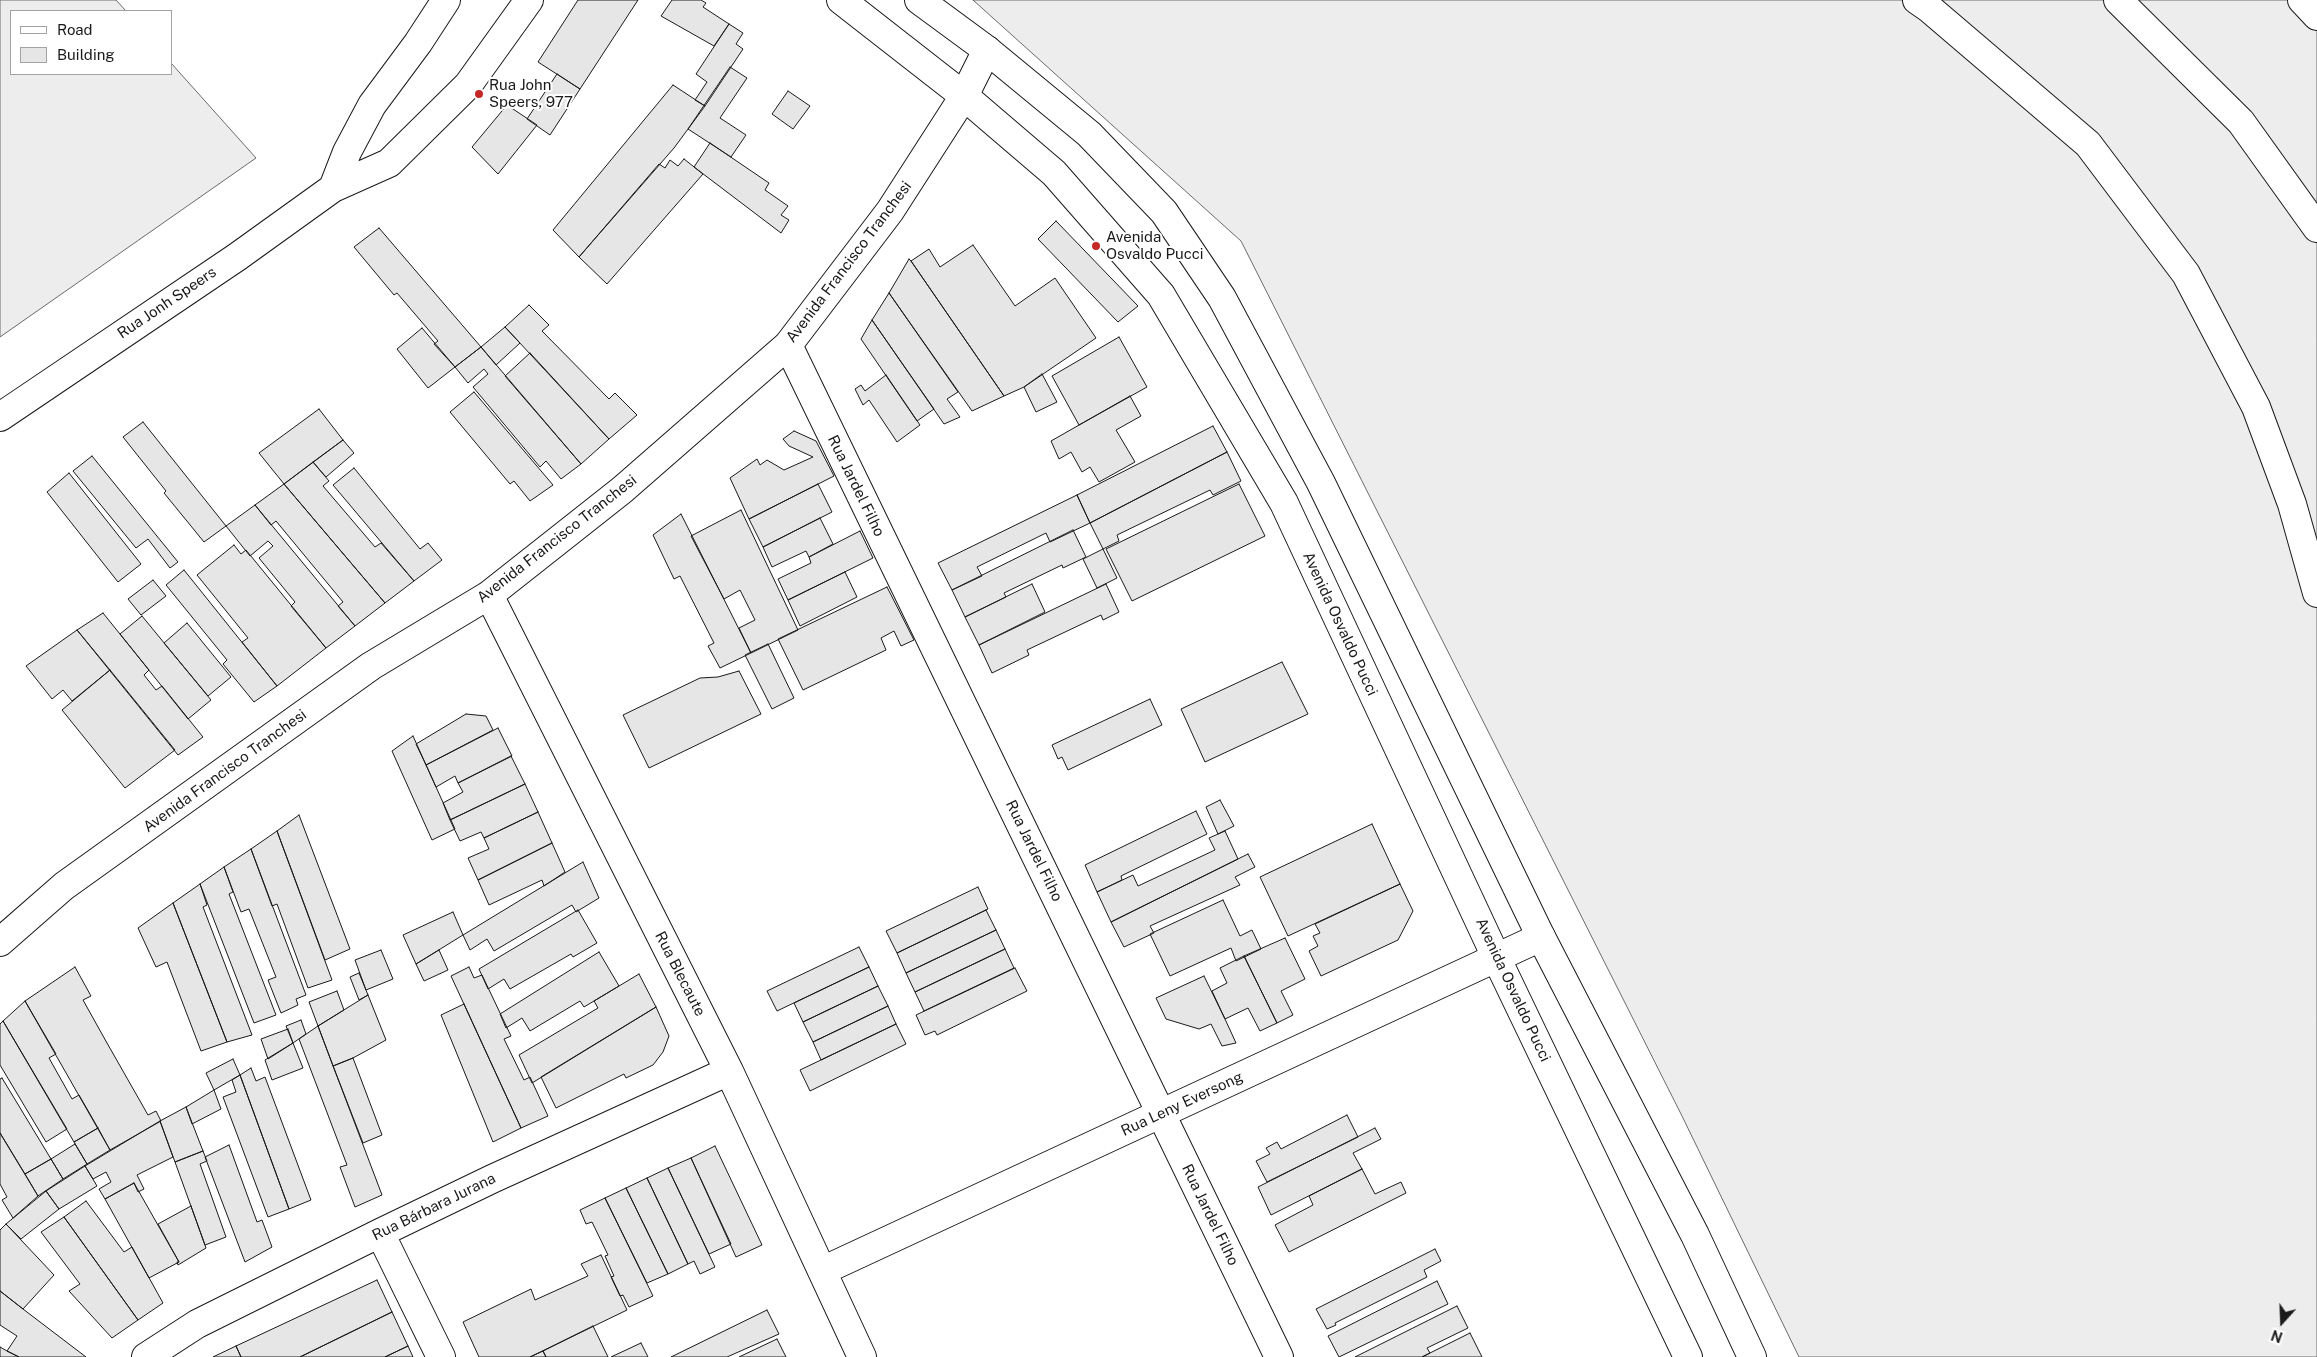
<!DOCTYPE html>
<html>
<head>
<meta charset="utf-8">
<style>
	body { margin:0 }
	#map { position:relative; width:2317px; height:1357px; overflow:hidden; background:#fff; font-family:"Public Sans",sans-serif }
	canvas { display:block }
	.legend { position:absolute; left:10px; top:10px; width:162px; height:65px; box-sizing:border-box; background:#fff; border:1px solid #a3a3a3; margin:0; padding:6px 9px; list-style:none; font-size:15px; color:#1a1a1a }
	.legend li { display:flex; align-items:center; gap:10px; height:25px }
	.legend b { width:25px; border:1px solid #a3a3a3 }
	.north { position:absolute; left:2257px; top:1297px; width:50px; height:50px; -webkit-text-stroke:4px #fff; paint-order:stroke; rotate:200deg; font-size:14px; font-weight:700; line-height:20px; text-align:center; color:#1a1a1a }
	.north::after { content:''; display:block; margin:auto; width:18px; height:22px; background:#1a1a1a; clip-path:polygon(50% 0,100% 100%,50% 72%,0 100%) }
</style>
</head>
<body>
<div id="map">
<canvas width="2317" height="1357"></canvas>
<ul class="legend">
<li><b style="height:6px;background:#fff"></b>Road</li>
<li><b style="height:14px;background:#e6e6e6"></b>Building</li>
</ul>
<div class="north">N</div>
</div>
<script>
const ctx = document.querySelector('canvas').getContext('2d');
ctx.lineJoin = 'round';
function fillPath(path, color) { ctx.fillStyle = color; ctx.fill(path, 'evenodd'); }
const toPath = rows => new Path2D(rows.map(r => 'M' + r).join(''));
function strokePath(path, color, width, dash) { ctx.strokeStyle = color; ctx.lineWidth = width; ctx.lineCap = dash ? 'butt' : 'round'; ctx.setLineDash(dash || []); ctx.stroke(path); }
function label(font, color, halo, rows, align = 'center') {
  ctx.font = font + ' "Public Sans",sans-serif'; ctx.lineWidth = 4; ctx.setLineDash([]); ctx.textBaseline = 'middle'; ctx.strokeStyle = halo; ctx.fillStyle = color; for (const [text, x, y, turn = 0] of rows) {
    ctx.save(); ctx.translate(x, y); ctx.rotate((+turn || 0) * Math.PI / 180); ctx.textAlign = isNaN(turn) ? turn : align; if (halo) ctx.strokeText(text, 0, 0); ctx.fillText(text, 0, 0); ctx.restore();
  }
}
const built = toPath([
	[0,0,116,0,126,11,11,11,11,74,171,74,171,63,256,158,0,337,0,0],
	[973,0,2317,0,2317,1357,1799,1357,1682,1116,1241,241,973,0]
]);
fillPath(built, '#ededed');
strokePath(built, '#6a6a6a', 1);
const building = toPath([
	[578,0,638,0,580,89,538,62,578,0],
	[672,0,701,0,706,3,703,7,729,24,714,46,661,16,672,0],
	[729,24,743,33,736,44,743,49,705,106,695,100,707,82,696,74,729,24],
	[730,67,747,78,720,118,746,135,731,157,688,129,730,67],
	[557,74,580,89,550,135,527,119,557,74],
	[673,85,705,106,674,148,579,257,553,230,673,85],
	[788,91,810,106,793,129,772,114,788,91],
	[507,105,537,125,498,174,472,147,507,105],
	[710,143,769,183,765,190,788,206,781,215,789,220,781,233,694,167,710,143],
	[684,159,703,174,607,284,579,257,659,164,665,168,670,160,678,166,684,159],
	[1056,221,1138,306,1118,322,1038,239,1056,221],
	[379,228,481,347,455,367,434,344,438,341,397,293,394,295,354,247,379,228],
	[973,245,1015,306,1055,278,1096,338,1024,387,1004,396,911,261,929,249,940,267,973,245],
	[909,259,911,261,1004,396,972,411,889,293,909,259],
	[889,293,958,392,947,399,960,417,944,424,872,320,889,293],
	[529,305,549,325,542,331,609,399,615,393,637,415,609,439,505,327,529,305],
	[872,320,934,409,917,421,861,339,872,320],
	[505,327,520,343,496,365,481,347,505,327],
	[422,328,455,367,428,388,397,349,422,328],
	[1119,337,1147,387,1079,425,1052,376,1119,337],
	[481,347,581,464,561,479,546,461,540,467,473,387,488,374,484,369,468,383,455,367,481,347],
	[530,353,609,439,581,464,505,376,530,353],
	[1042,374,1057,402,1036,412,1024,387,1042,374],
	[886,375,920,425,897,442,869,400,863,405,855,389,861,385,865,391,886,375],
	[474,392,553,485,530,501,514,481,510,484,450,412,474,392],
	[1130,396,1141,416,1116,430,1135,462,1099,482,1090,467,1082,472,1071,452,1059,459,1051,441,1130,396],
	[319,409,343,440,284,484,259,453,319,409],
	[143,422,226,526,204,542,164,493,166,491,123,437,143,422],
	[1213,426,1227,452,1090,523,1077,495,1213,426],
	[794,431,816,441,834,476,749,519,730,478,757,459,760,465,767,460,784,470,813,457,789,446,783,439,794,431],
	[343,440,354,453,326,477,313,462,343,440],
	[1227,452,1241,481,1213,495,1210,490,1117,535,1119,541,1103,549,1090,523,1227,452],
	[92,456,178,562,170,568,148,539,136,548,73,471,92,456],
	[313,462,329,481,323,486,375,547,381,543,414,581,385,603,284,484,313,462],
	[354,468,420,549,428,543,442,560,414,581,333,485,354,468],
	[69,473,141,564,118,582,47,492,69,473],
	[284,484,385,603,355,626,338,606,343,602,276,521,271,525,255,505,284,484],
	[818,484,832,512,763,547,749,519,818,484],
	[1239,484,1265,536,1132,601,1106,549,1239,484],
	[1077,495,1090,523,1050,542,1046,533,977,567,982,576,952,590,938,563,1077,495],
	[255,505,355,626,326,648,291,606,295,602,259,558,273,546,268,541,250,556,226,526,255,505],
	[741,510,798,630,751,653,739,628,755,620,740,590,724,599,691,536,741,510],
	[681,514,751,653,720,668,708,646,714,643,680,576,674,579,653,535,681,514],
	[820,518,833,544,809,557,806,551,772,567,763,547,820,518],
	[1073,530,1086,557,1063,568,1062,565,1004,593,1006,597,965,617,952,590,1073,530],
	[860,531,873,558,788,600,778,579,811,563,809,557,860,531],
	[234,545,241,554,246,550,326,648,277,686,242,642,248,638,197,575,234,545],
	[1103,549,1117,578,1097,588,1083,559,1103,549],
	[184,570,277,686,254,702,223,664,227,660,166,585,184,570],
	[845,572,857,597,800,626,788,600,845,572],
	[153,580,166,596,141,615,128,599,153,580],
	[1032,584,1045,612,979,645,965,617,1032,584],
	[1106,584,1119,612,1103,620,1101,615,1027,650,1029,655,992,673,979,645,1106,584],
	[887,587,914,640,901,646,894,631,881,638,886,650,803,690,778,639,887,587],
	[103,613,149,670,144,675,156,690,162,686,203,737,178,755,77,630,103,613],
	[142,616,211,700,188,719,120,634,142,616],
	[187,623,231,677,208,696,164,643,187,623],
	[77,630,110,670,72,701,63,690,52,699,26,666,77,630],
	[768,644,794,698,772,709,745,655,768,644],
	[1282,662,1308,714,1205,762,1181,709,1282,662],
	[110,670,175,750,125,788,62,710,110,670],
	[739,671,761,714,649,768,623,715,700,678,718,677,739,671],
	[1150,699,1162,725,1068,770,1062,757,1058,759,1052,745,1150,699],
	[466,714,486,716,493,730,426,765,416,744,466,714],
	[498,728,512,756,458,783,455,776,436,787,426,765,498,728],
	[413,736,455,829,432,840,392,751,413,736],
	[511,756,525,784,450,820,443,803,463,792,458,783,511,756],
	[525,784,538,812,484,838,481,832,460,841,450,820,525,784],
	[1220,800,1234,826,1218,834,1206,807,1220,800],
	[1196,811,1207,834,1121,876,1122,880,1097,892,1085,865,1196,811],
	[538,812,552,843,478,880,468,858,489,849,484,838,538,812],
	[299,815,350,949,325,960,277,831,299,815],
	[1372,824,1400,884,1288,936,1260,877,1372,824],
	[277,831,332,980,308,988,277,904,272,906,251,849,277,831],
	[1225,831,1238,859,1111,922,1097,892,1133,875,1138,886,1215,850,1209,838,1225,831],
	[552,843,565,872,544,886,542,880,489,905,478,880,552,843],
	[251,849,306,995,296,999,298,1005,281,1013,268,980,276,977,249,909,241,912,224,867,251,849],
	[1248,854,1255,867,1235,877,1240,885,1150,926,1154,933,1124,947,1111,922,1248,854],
	[583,862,599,898,576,912,572,905,494,951,487,939,470,950,463,935,583,862],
	[224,867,233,892,229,894,276,1015,254,1023,200,884,224,867],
	[200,884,207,905,203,907,252,1035,227,1042,173,903,200,884],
	[1400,884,1413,911,1398,940,1321,976,1309,951,1318,946,1313,936,1320,933,1315,924,1400,884],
	[978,887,988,909,897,953,886,931,978,887],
	[1223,900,1240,936,1252,930,1261,949,1236,961,1231,948,1170,976,1150,934,1223,900],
	[173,903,227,1042,201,1051,167,962,156,967,138,928,173,903],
	[578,910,597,943,573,957,571,954,510,989,504,979,488,989,479,969,578,910],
	[986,910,996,930,906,973,897,953,986,910],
	[453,912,463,935,416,964,403,935,453,912],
	[996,930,1005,949,915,992,906,973,996,930],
	[1285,938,1305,979,1281,991,1293,1015,1277,1023,1244,956,1285,938],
	[859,947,869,967,777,1011,767,991,859,947],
	[1005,949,1014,968,924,1011,915,992,1005,949],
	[381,950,393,979,366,990,355,960,381,950],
	[439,950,448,970,424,981,416,964,439,950],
	[599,952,619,986,584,1007,580,1001,530,1031,522,1018,506,1028,500,1014,599,952],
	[1244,956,1277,1023,1260,1031,1248,1008,1225,1019,1212,991,1227,983,1220,968,1244,956],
	[75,967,91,996,83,1000,107,1043,148,1115,156,1111,161,1121,110,1150,25,1001,75,967],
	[469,967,474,978,482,975,511,1036,504,1039,524,1080,530,1077,548,1116,521,1128,451,976,469,967],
	[869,967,878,986,803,1022,794,1003,869,967],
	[1015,968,1027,991,937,1035,935,1031,925,1035,916,1015,1015,968],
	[359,973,368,995,359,1000,350,977,359,973],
	[639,974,656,1007,532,1083,519,1055,598,1008,594,1001,639,974],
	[1204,976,1225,1019,1236,1043,1222,1046,1211,1024,1199,1029,1166,1019,1156,998,1204,976],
	[878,986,888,1006,813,1042,803,1022,878,986],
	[337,991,344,1010,318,1026,309,1002,337,991],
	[368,995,386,1040,353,1058,333,1066,318,1026,368,995],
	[25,1001,56,1054,49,1058,72,1099,79,1095,98,1128,74,1142,3,1021,25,1001],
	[464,1004,521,1128,493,1142,441,1015,464,1004],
	[888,1006,896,1024,821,1060,813,1042,888,1006],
	[656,1007,669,1036,663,1052,653,1065,626,1078,624,1074,556,1108,541,1077,656,1007],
	[301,1020,306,1034,293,1043,286,1026,301,1020],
	[3,1021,67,1129,46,1142,0,1065,0,1024,3,1021],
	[896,1024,906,1044,810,1091,800,1070,896,1024],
	[318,1026,382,1195,355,1207,340,1167,347,1165,299,1039,318,1026],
	[288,1029,293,1043,268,1059,261,1039,288,1029],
	[293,1043,303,1068,272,1080,265,1060,293,1043],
	[353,1058,382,1135,363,1143,333,1066,353,1058],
	[233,1059,240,1075,214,1090,206,1073,233,1059],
	[251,1068,256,1081,265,1077,311,1200,289,1209,240,1075,251,1068],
	[240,1075,289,1209,268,1217,223,1097,236,1092,232,1080,240,1075],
	[2,1078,51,1159,25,1174,0,1133,0,1079,2,1078],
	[214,1090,221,1109,192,1124,186,1107,214,1090],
	[186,1107,203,1151,175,1162,160,1121,186,1107],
	[1347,1115,1358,1137,1267,1182,1256,1161,1270,1154,1266,1148,1277,1142,1281,1149,1347,1115],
	[160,1121,173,1157,137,1175,144,1189,138,1192,134,1183,105,1199,99,1189,111,1182,106,1172,93,1179,85,1166,160,1121],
	[98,1128,110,1150,87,1164,74,1142,98,1128],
	[1375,1128,1381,1139,1353,1153,1362,1169,1271,1215,1258,1187,1375,1128],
	[0,1133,38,1196,13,1218,2,1200,7,1197,0,1184,0,1133],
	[75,1144,87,1164,63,1179,51,1159,75,1144],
	[229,1145,257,1222,262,1220,272,1247,245,1262,205,1157,229,1145],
	[715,1146,762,1245,736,1257,691,1158,715,1146],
	[203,1151,207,1161,200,1164,226,1237,205,1245,175,1162,203,1151],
	[691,1158,731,1244,709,1254,668,1168,691,1158],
	[51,1159,63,1179,38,1196,25,1174,51,1159],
	[85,1166,97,1186,59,1209,46,1191,85,1166],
	[668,1168,715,1267,700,1274,694,1261,688,1264,647,1178,668,1168],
	[1362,1169,1375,1194,1401,1182,1406,1193,1289,1252,1275,1225,1313,1205,1309,1196,1362,1169],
	[647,1178,688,1264,668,1274,626,1188,647,1178],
	[134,1183,179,1262,149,1278,105,1199,134,1183],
	[626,1188,668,1274,647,1283,605,1198,626,1188],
	[46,1191,59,1209,21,1239,6,1224,46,1191],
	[605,1198,653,1296,629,1307,623,1295,620,1296,611,1277,614,1276,605,1256,608,1255,592,1222,586,1224,580,1210,605,1198],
	[86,1201,124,1252,132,1247,163,1303,138,1320,64,1217,86,1201],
	[191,1206,206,1248,178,1265,177,1262,179,1262,158,1224,191,1206],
	[64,1217,138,1320,112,1338,69,1291,80,1284,41,1232,64,1217],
	[6,1224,54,1275,23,1309,0,1291,0,1230,6,1224],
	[1435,1249,1441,1261,1424,1270,1427,1277,1335,1323,1336,1325,1327,1329,1316,1309,1435,1249],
	[601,1255,627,1310,530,1357,479,1357,463,1322,531,1289,535,1300,588,1276,581,1264,601,1255],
	[377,1280,392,1312,300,1357,241,1357,236,1346,377,1280],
	[1437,1281,1448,1304,1339,1357,1328,1336,1437,1281],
	[0,1291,23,1309,86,1357,19,1357,7,1351,17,1336,0,1325,0,1291],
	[1457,1306,1468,1328,1427,1348,1430,1353,1422,1357,1355,1357,1457,1306],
	[767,1310,779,1334,727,1357,671,1357,767,1310],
	[392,1312,408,1346,385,1357,300,1357,392,1312],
	[593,1326,608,1357,546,1357,543,1351,593,1326],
	[1470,1333,1482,1357,1422,1357,1470,1333],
	[777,1339,786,1357,739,1357,777,1339],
	[641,1343,648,1357,611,1357,641,1343],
	[236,1346,241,1357,213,1357,236,1346],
	[408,1346,413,1357,385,1357,408,1346],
	[0,1347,7,1351,19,1357,0,1357,0,1347],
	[543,1351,546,1357,530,1357,543,1351]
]);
fillPath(building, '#e6e6e6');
strokePath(building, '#1a1a1a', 1);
const minor = toPath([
	[1917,0,1930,9,2088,144,2186,274,2256,407,2292,504,2317,593],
	[2118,0,2241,122,2317,228],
	[2302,0,2317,16],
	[788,345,1279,1357],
	[489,595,729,1071,862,1357],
	[0,942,64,886,371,666,489,595,622,490,788,345,890,211,964,96,987,50],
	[380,1233,441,1357],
	[822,1271,1541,937],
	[146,1357,197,1324,380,1233,492,1179,729,1071]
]);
const major = toPath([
	[841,0,964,96,1054,173,1161,295,1284,503,1496,957,1688,1357],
	[919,0,987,50,1089,134,1164,212,1222,298,1321,483,1541,937,1695,1235,1752,1357],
	[333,188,347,152,372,105,418,43,446,0],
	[0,417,237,257,333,188,389,163,468,85,529,0]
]);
strokePath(minor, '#1a1a1a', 30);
strokePath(major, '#1a1a1a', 30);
strokePath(minor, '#fff', 28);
strokePath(major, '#fff', 28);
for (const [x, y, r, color] of [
	[479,94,5,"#c62828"],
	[1096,246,5,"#c62828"]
]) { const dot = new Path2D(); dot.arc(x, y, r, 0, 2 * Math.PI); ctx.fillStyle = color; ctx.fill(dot); strokePath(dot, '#fff', 2); }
label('15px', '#1a1a1a', '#fff', [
	["Rua John",489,85],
	["Speers, 977",489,102],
	["Avenida",1106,237],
	["Osvaldo Pucci",1106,254]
], 'left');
label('15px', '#1a1a1a', '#fff', [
	["Avenida Francisco Tranchesi",849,262,-53],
	["Rua Jonh Speers",167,303,-34],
	["Rua Jardel Filho",856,486,64],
	["Avenida Francisco Tranchesi",557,539,-38],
	["Avenida Osvaldo Pucci",1340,624,65],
	["Avenida Francisco Tranchesi",225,771,-36],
	["Rua Jardel Filho",1034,851,64],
	["Rua Blecaute",680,974,63],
	["Avenida Osvaldo Pucci",1513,990,65],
	["Rua Leny Eversong",1182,1104,-25],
	["Rua Bárbara Jurana",434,1207,-26],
	["Rua Jardel Filho",1210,1215,64]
]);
</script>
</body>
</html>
